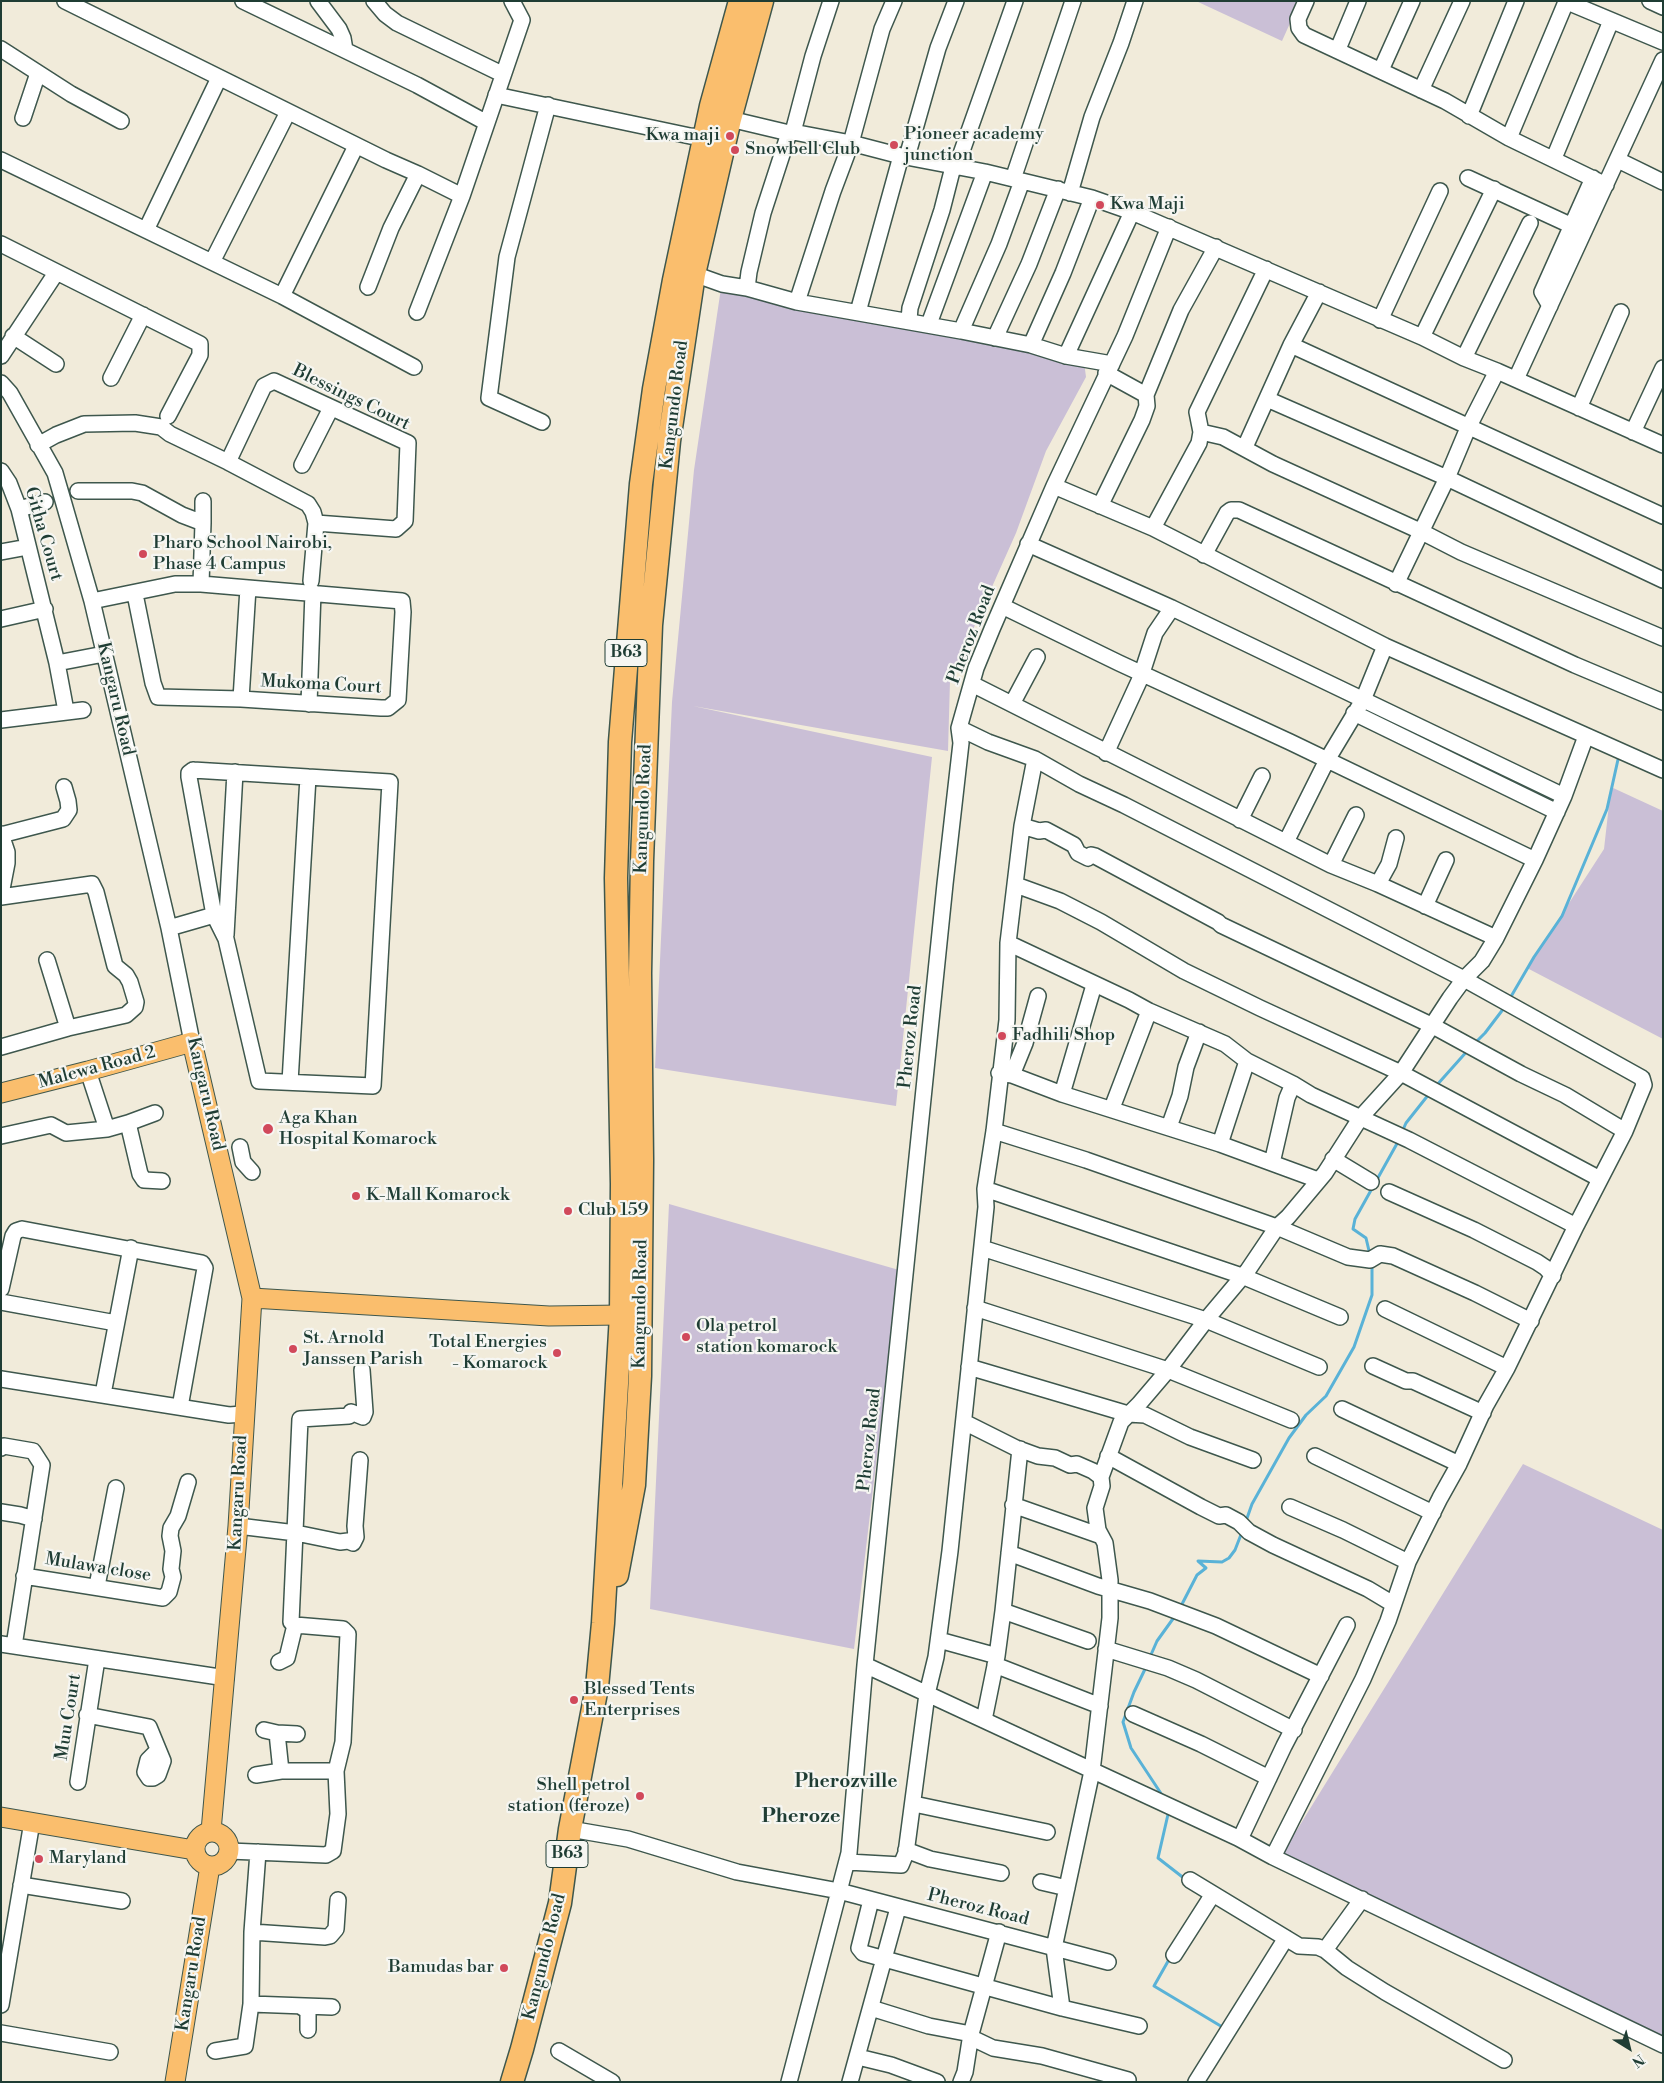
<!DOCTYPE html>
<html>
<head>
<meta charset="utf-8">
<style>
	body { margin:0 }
	#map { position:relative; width:1664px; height:2083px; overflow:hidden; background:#f1ebda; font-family:"Libre Bodoni",serif }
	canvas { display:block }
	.frame { position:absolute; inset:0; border:2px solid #1f3d34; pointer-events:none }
	.north { position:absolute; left:1604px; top:2023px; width:50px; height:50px; -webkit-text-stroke:4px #f6f6f2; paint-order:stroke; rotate:144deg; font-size:14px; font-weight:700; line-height:20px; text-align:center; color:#1f3d34 }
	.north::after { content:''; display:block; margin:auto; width:18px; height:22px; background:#1f3d34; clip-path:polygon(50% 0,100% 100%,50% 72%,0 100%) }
</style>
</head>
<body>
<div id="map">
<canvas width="1664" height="2083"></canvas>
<div class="frame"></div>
<div class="north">N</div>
</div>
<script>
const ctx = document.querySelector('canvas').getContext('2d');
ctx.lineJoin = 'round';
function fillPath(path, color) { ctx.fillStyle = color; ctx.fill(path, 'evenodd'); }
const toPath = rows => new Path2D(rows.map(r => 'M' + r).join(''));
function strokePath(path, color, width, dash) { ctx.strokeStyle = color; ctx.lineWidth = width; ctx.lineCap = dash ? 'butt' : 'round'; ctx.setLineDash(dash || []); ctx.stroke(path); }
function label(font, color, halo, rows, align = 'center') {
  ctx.font = font + ' "Libre Bodoni",serif'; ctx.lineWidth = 4.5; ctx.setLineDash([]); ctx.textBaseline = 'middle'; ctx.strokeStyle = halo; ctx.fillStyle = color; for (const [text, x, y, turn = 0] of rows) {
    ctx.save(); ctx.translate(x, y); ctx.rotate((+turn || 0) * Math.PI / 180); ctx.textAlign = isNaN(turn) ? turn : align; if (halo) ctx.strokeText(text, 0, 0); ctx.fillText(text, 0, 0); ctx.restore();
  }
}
fillPath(toPath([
	[1196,1,1300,1,1282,41],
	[721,288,1084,362,1086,377,1046,451,1016,533,950,681,948,751,693,706,932,757,896,1106,655,1068,672,702,694,470],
	[1611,787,1663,811,1663,1039,1527,968,1604,849],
	[669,1204,899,1270,854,1649,650,1609],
	[1523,1464,1663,1530,1663,2043,1282,1854]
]), '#cabfd6');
strokePath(toPath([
	[1509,1000,1534,957,1562,916,1607,809,1619,755],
	[1475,1043,1485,1033,1504,1008],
	[1436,1086,1469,1049],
	[1402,1132,1406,1123,1429,1094],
	[1370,1255,1366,1238,1353,1229,1355,1219,1399,1140],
	[1246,1521,1252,1504,1289,1438,1306,1415,1326,1396,1354,1347,1372,1295,1372,1263],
	[1180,1608,1197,1575,1206,1568,1198,1561,1222,1562,1229,1558,1235,1550,1242,1532],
	[1150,1657,1157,1641,1175,1616],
	[1147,1665,1134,1692,1123,1722,1131,1748,1164,1798],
	[1169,1810,1158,1858,1185,1879],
	[1171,1956,1154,1986,1224,2028]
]), '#59b2d7', 3);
const minor = toPath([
	[65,1,386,160,418,174,462,196],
	[243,1,417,85,487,123],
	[318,1,339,29,343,38,345,50],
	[374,1,385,14,397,23,502,74],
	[1306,1,1298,19,1299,28,1304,35,1445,101,1509,138,1606,185],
	[1565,1,1663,42],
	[1650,1,1663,7],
	[1,49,71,94,121,121],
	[1338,49,1358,1],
	[1381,70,1412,1],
	[1421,90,1462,1],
	[496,95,690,136,705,137],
	[1469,116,1516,1],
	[23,118,38,73],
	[730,119,789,133,793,132,851,143,901,156,985,172,1092,198,1132,212,1422,337,1464,358,1497,371,1663,445],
	[793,132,813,56,831,1],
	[1509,138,1566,2],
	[907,157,938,48,956,1],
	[1554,158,1611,21],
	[1,160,282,296,414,367],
	[1618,160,1663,182],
	[956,168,1015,1],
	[1468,178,1581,230],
	[1013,179,1073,1],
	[1070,193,1092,117,1121,43,1135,1],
	[146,230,219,78],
	[1,244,200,344,200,355,168,416],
	[212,262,288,112],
	[694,274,722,284,747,288,797,302,961,331,1031,345,1066,356,1112,364],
	[368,287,391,228,418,174],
	[747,288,749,272,763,213,789,133],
	[282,296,356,146],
	[797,302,833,191,851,143,882,29,894,1],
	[1550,306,1542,292,1593,178],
	[417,312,462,196,522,20,512,1],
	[858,312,901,156],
	[909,320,910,308,942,210,953,167],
	[1380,320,1440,191],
	[929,324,985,172],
	[961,331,999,244,1022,181],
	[13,336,56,364],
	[1422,337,1494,189],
	[995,338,1029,264,1058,189],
	[1031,345,1063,273,1092,198],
	[1291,345,1663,516],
	[1,356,56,273],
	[1066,356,1132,212],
	[1464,358,1530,223],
	[1106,373,1146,395],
	[111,378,143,315],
	[1516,379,1663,60],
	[1,383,10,393,55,473,62,497,92,601,169,928,192,1042],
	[1267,399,1447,478,1663,580],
	[1579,408,1621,312],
	[542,422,489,398,507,257,548,105],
	[1201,432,1223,437,1273,464,1420,531,1461,552,1663,638],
	[1633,432,1663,368],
	[38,445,56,435,84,424,135,423,161,427,170,434,228,462,308,504,313,512,316,523,311,581],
	[1245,447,1291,345,1319,292],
	[228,462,264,386,274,381,408,443,405,521,396,529,316,523],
	[302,465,331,408],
	[1,471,9,483,19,509,57,663,66,711],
	[1054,486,1153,528,1385,646,1663,770],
	[78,491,132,491,142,493,182,515,203,523,201,584],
	[1100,506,1142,420,1147,406,1146,395,1181,310,1216,247],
	[19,509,45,502],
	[203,523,203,501],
	[1153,528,1199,443,1201,432,1197,412,1266,269],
	[1028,544,1172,608,1564,796],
	[1,552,28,547],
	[1204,555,1227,513,1231,510,1239,510,1575,665,1663,702],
	[1396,584,1447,478,1468,428,1497,371],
	[92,601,175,584,201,584,402,601,403,612,398,700,388,708,381,708,241,699,158,697,153,683,135,594],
	[1002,606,1119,663,1290,742,1535,860],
	[1,619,45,609],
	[57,663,104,654],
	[972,684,1331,865,1378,884,1496,938],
	[241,699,248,588],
	[309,704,313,592],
	[1012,704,1037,657],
	[1354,713,1557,812],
	[1,720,83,710],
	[959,728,988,742,1035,759,1079,784,1124,805,1464,979,1642,1078,1644,1085,1625,1131,1576,1226,1507,1368,1486,1405,1459,1464,1440,1498,1408,1562,1388,1621,1363,1679,1273,1857],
	[1106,753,1140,679,1155,633,1172,608],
	[193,770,390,782,373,1086,259,1081,226,939,214,915,189,777,189,773,193,770],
	[1240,820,1262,776],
	[1022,826,1039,831,1046,830,1074,845,1078,853,1088,858,1091,855,1095,856,1218,922,1221,925,1433,1026,1521,1074,1565,1095,1625,1131],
	[1,834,7,852,7,863,1,894],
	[1,835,63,819,69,810,68,801,64,787],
	[1286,842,1327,760,1363,700,1385,646],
	[1331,865,1356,815],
	[1378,884,1389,864,1396,838],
	[1016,885,1060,901,1101,922,1184,971,1260,1008,1401,1073,1600,1179],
	[1,897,92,884,96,892,115,966,126,975,130,982,136,1002,135,1007,126,1015,68,1028,1,1047],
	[1425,906,1446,860],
	[169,928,214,915,223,917],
	[226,935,235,772],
	[1008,943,1129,1000,1149,1011,1225,1044,1247,1061,1220,1144],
	[47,960,68,1028],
	[1247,1061,1293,1084],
	[88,1071,107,1129,128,1123,140,1174,144,1180,162,1181],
	[999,1073,1012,1075,1062,1094,1220,1144,1318,1180],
	[1012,1075,1025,1043,1038,996],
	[290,1082,308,777],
	[1062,1094,1094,985],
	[1112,1108,1149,1011],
	[128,1123,155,1113],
	[1169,1127,1180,1096,1186,1067,1199,1032],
	[994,1131,1086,1160,1277,1227,1348,1257,1370,1260,1380,1254,1393,1256,1475,1293,1531,1321],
	[1,1136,51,1125,66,1133,107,1129],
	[240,1147,243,1162,252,1172],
	[1333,1159,1371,1182],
	[1272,1163,1287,1098,1293,1084,1311,1095,1409,1140,1576,1226],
	[985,1189,1242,1276,1340,1317],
	[1389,1192,1474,1230,1537,1262,1546,1268,1553,1276],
	[982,1248,1206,1320,1319,1367],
	[1,1289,13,1236,16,1231,22,1229,202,1263,205,1268,180,1407],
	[1,1302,116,1323],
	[975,1308,1168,1370,1139,1404,1121,1422,1101,1477],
	[1385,1309,1507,1368],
	[1373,1366,1406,1381,1413,1381,1483,1413],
	[969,1367,1128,1414,1145,1415,1190,1437,1253,1460],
	[1,1379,229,1415,243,1414],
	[103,1394,131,1248],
	[1342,1409,1459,1464],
	[1291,1420,1168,1370,1206,1320,1248,1270,1277,1227,1288,1217,1325,1173,1361,1117,1401,1073,1450,998,1464,979,1482,961,1496,938,1535,860,1564,796,1586,736],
	[964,1422,1016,1448,1038,1456,1055,1458,1070,1465,1077,1464,1093,1471,1101,1477,1102,1486,1095,1508,1098,1530,1105,1543,1110,1580,1110,1618,1092,1771,1054,1948,1062,2008],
	[1,1448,4,1446,33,1451,42,1465,14,1646],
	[1108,1456,1201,1507,1219,1516,1226,1515,1239,1522,1249,1532,1273,1545,1368,1589,1393,1604],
	[1315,1456,1433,1513],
	[1013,1505,1101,1536],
	[1290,1507,1343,1530,1408,1562],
	[1,1512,20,1515,34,1519],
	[238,1526,296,1533,340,1542,348,1541,353,1543,356,1537,355,1526,360,1460],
	[1009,1553,1098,1586,1150,1601,1216,1626,1321,1676],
	[24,1576,163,1598,169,1592,173,1577,171,1569,173,1551,170,1536,171,1528,178,1516,188,1482],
	[97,1586,116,1488],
	[1003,1611,1088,1641],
	[939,1640,997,1656],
	[1,1644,226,1678],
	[1106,1649,1168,1668,1196,1680,1294,1730],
	[279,1662,287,1658,295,1625],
	[865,1665,1238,1838,1273,1857,1663,2045],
	[995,1665,1100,1706],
	[1133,1714,1201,1744,1269,1778],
	[87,1715,149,1727,163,1761,158,1775,153,1778,149,1778,145,1772,148,1760,155,1753,158,1752],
	[984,1720,997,1656,1003,1611,1020,1449],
	[264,1730,277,1733,281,1771],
	[277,1733,297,1734],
	[256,1775,281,1771,336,1771],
	[78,1782,97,1659],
	[914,1804,1047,1832],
	[570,1829,628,1839,737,1872,839,1891,1108,1962],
	[1240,1839,1284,1746,1347,1625],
	[906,1850,930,1859,1001,1873],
	[229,1851,326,1855,333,1851,338,1814,336,1771,343,1742,348,1634,343,1629,295,1625,291,1622,300,1419,349,1416,351,1412,363,1417,365,1412,362,1370],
	[848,1862,901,1865,906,1853,927,1694,936,1657,950,1551,986,1207,985,1189,994,1131,1007,1020,1008,943,1022,826,1035,759],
	[1190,1880,1299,1946,1318,1947,1325,1950,1347,1968,1385,1992,1504,2060],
	[1041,1882,1067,1888],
	[21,1885,122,1901],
	[871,1900,859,1948,863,1953,1062,2008,1139,2026],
	[252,1932,325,1937,330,1936,336,1929,338,1900],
	[1325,1950,1362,1899],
	[1174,1955,1213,1894],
	[251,2004,332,2007],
	[1,2005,32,1822],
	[300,2006,308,2011,308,2030],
	[871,2008,929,2026,971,2034],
	[1,2033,110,2052],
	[970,2037,993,2048,1042,2056,1128,2080],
	[215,2051,245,2046,251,2004,252,1932,258,1852],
	[559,2051,612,2082],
	[858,2057,891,2065,937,2082],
	[789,2082,849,1853,865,1665,945,884,961,743,959,728,976,668,992,629,1054,486,1125,336,1169,227],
	[850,2082,898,1908],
	[961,2082,965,2072,971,2034,999,1932],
	[1196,2082,1286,1938]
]);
const major = toPath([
	[1,1093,88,1071,192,1042,252,1298,238,1526,211,1831],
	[252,1298,549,1316,621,1315],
	[1,1817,194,1850],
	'195 1849a17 17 0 1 1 34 0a17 17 0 1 1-34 0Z',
	[175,2082,210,1866]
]);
const highway = toPath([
	[617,1575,634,1485,640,1376,642,1160,640,973,642,861,651,625,669,441,694,274,730,119,762,1],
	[512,2082,522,2049,560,1903,570,1829,597,1687,603,1623,621,1315,622,1184,616,878,620,742,641,484,654,389,674,280,711,106,740,1]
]);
strokePath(minor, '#3e574d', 18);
strokePath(major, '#3e574d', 21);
strokePath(highway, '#3e574d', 25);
strokePath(minor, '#fff', 15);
strokePath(major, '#fabe6d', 19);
strokePath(highway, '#fabe6d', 22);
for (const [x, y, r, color] of [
	[730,136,5,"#d1495b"],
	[894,145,5,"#d1495b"],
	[735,150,5,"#d1495b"],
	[1100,205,5,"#d1495b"],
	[143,554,5,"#d1495b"],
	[1002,1036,5,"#d1495b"],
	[268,1129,6,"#d1495b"],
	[356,1196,5,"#d1495b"],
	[568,1211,5,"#d1495b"],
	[686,1337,5,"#d1495b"],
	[293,1349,5,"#d1495b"],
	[557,1353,5,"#d1495b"],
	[574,1700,5,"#d1495b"],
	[640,1796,5,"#d1495b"],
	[39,1859,5,"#d1495b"],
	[504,1968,5,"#d1495b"]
]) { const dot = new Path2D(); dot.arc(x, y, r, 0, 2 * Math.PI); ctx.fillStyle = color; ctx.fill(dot); strokePath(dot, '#f6f6f2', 2); }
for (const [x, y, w] of [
	[626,653,42],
	[567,1854,42]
]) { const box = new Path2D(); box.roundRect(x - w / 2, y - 13.5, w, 27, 4); ctx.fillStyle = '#f6f6f2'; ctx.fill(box); strokePath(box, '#1f3d34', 1); }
label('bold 16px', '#1f3d34', null, [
	["B63",626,653],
	["B63",567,1854]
]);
label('18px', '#1f3d34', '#f6f6f2', [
	["Pioneer academy",904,135],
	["junction",904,156],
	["Kwa maji",720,136,"right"],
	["Snowbell Club",745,150],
	["Kwa Maji",1110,205],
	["Pharo School Nairobi,",153,544],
	["Phase 4 Campus",153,565],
	["Fadhili Shop",1012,1036],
	["Aga Khan",279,1119],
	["Hospital Komarock",279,1140],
	["K-Mall Komarock",366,1196],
	["Club 159",578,1211],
	["Ola petrol",696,1327],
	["station komarock",696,1348],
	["St. Arnold",303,1339],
	["Janssen Parish",303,1360],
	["Total Energies",547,1343,"right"],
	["- Komarock",547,1364,"right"],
	["Blessed Tents",584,1690],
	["Enterprises",584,1711],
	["Shell petrol",630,1786,"right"],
	["station (feroze)",630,1807,"right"],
	["Maryland",49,1859],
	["Bamudas bar",494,1968,"right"]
], 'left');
label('18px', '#1f3d34', '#f6f6f2', [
	["Blessings Court",351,398,26],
	["Kangundo Road",675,405,-83],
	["Githa Court",43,534,74],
	["Pheroz Road",972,635,-69],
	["Mukoma Court",321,685,3],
	["Kangaru Road",115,699,77],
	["Kangundo Road",644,809,-88],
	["Pheroz Road",911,1037,-84],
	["Malewa Road 2",97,1068,-15],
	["Kangaru Road",205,1094,77],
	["Kangundo Road",641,1304,-89],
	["Pheroz Road",870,1440,-84],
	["Kangaru Road",239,1493,-87],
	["Mulawa close",98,1568,9],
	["Muu Court",69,1717,-81],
	["Pheroz Road",978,1908,14],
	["Kangundo Road",545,1957,-76],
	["Kangaru Road",192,1974,-81]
]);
label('bold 19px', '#1f3d34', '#f6f6f2', [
	["Pherozville",846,1782]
]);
label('bold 20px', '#1f3d34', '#f6f6f2', [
	["Pheroze",801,1817]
]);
</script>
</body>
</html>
